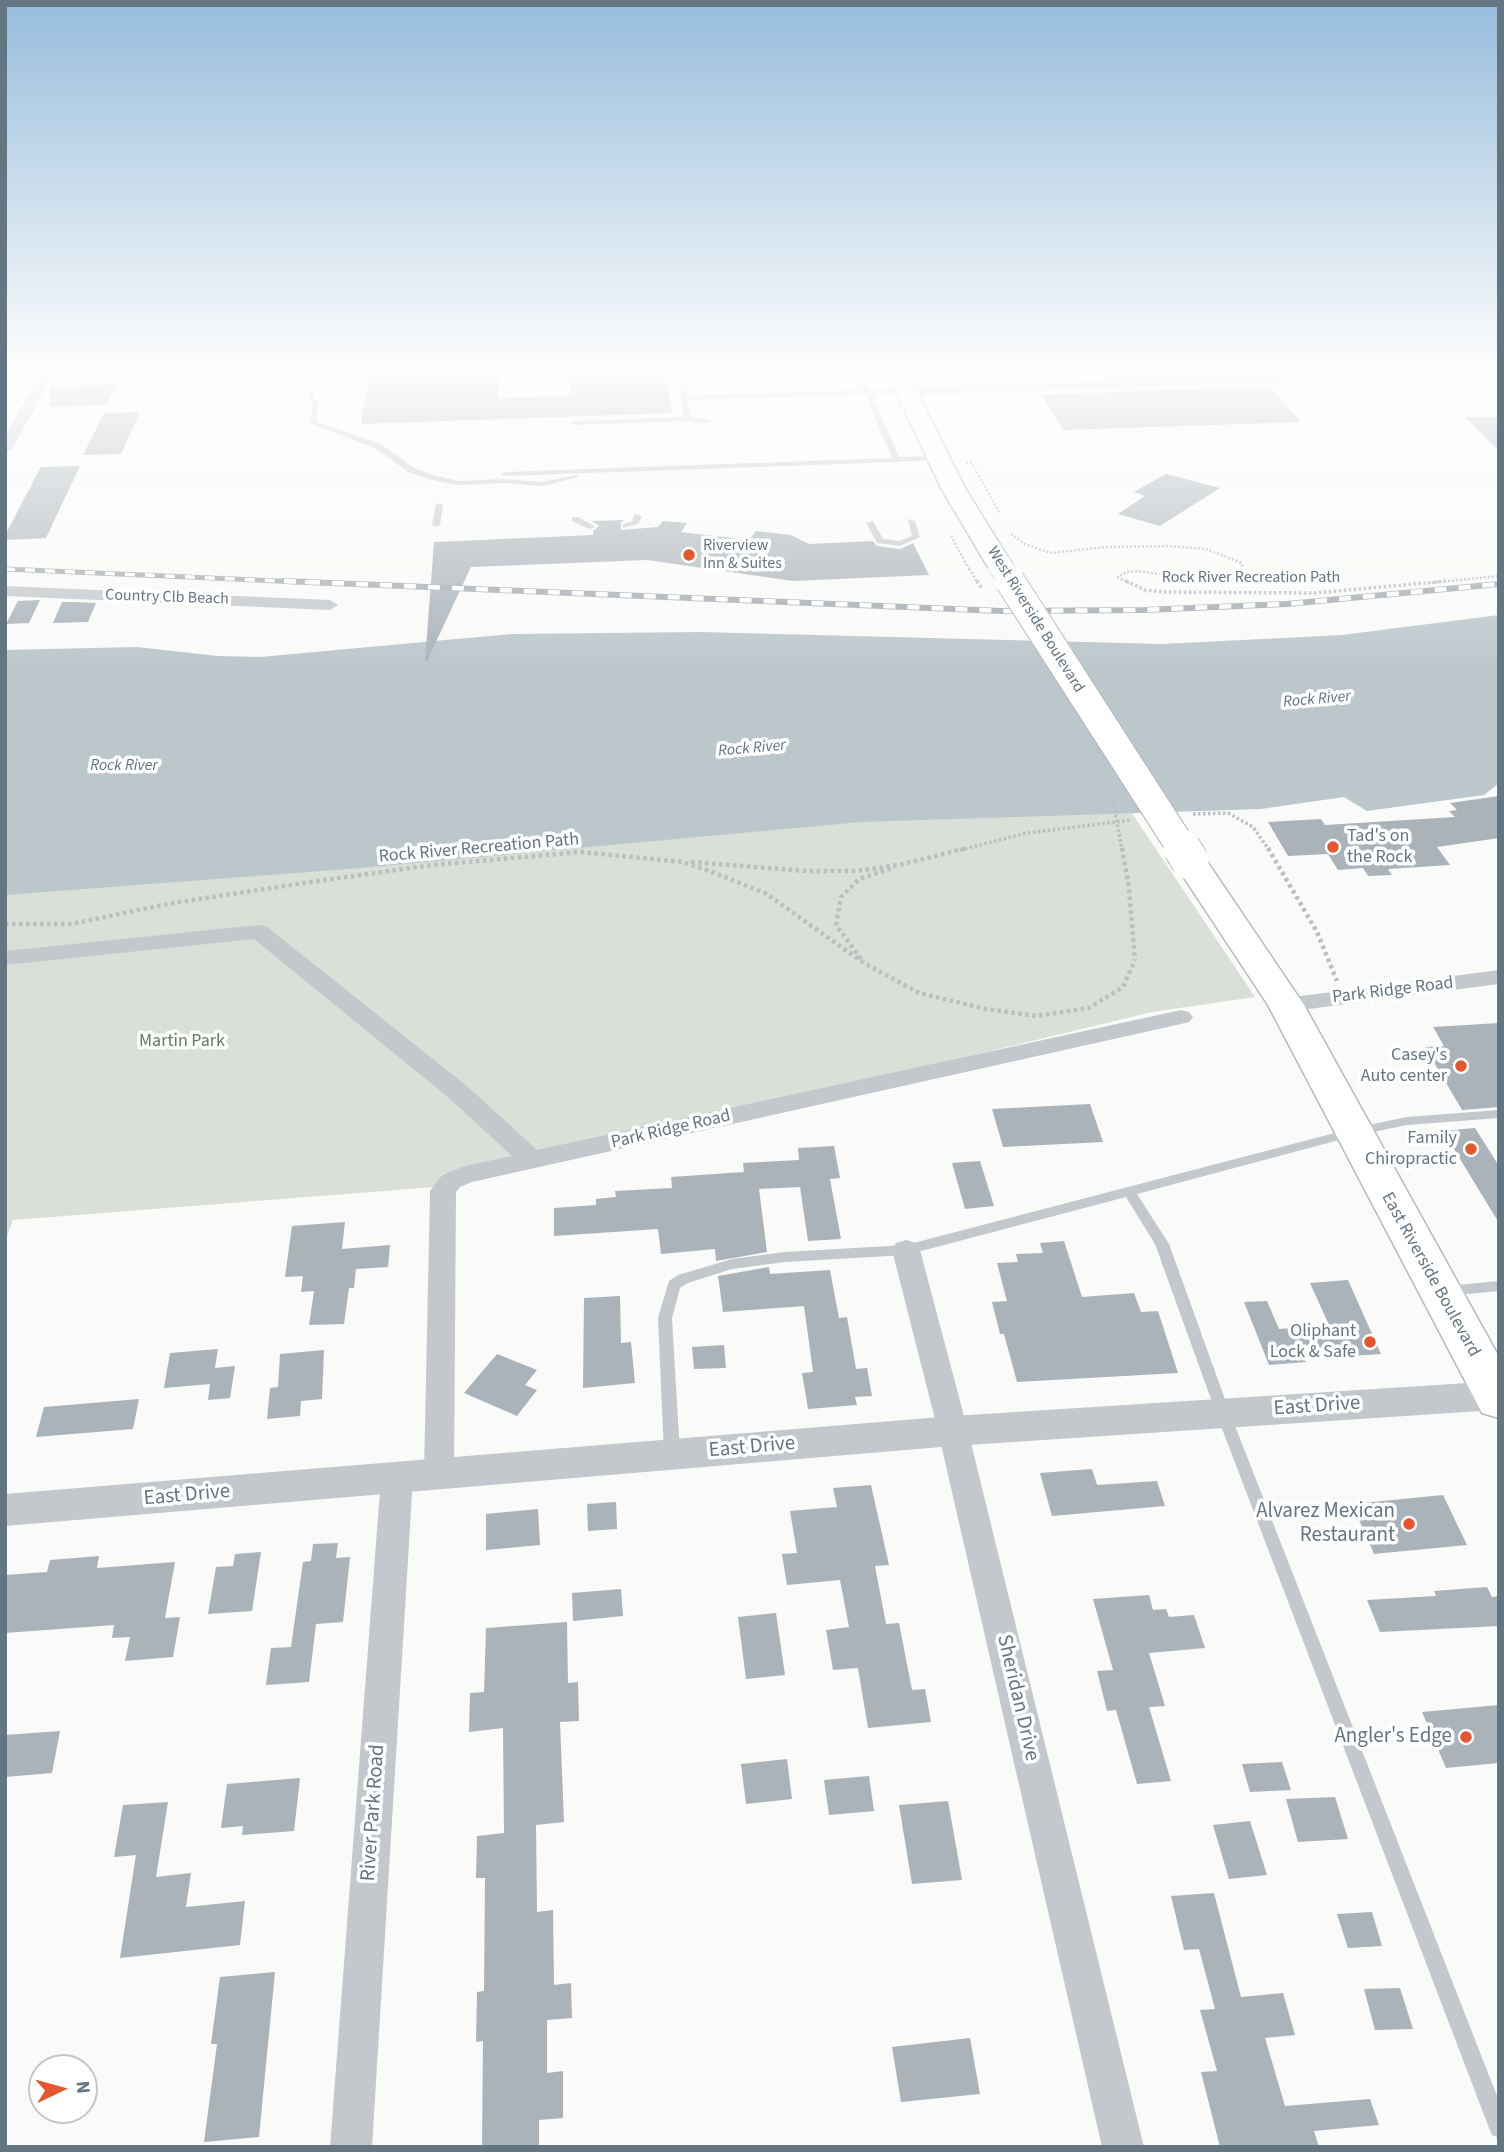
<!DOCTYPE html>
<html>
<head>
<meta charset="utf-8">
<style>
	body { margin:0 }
	#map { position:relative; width:1504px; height:2152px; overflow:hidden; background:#fafaf8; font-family:"Source Sans 3",sans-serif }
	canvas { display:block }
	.frame { position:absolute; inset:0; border:7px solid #657683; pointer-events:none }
	.north { position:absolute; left:28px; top:2054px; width:70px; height:70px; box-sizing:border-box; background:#fff; border:2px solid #c1c8cd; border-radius:50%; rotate:85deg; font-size:19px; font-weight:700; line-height:28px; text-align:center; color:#657683 }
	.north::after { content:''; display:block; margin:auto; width:24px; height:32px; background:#e4572e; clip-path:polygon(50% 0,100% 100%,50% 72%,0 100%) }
</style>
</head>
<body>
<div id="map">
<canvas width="1504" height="2152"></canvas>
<div class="frame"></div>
<div class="north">N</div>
</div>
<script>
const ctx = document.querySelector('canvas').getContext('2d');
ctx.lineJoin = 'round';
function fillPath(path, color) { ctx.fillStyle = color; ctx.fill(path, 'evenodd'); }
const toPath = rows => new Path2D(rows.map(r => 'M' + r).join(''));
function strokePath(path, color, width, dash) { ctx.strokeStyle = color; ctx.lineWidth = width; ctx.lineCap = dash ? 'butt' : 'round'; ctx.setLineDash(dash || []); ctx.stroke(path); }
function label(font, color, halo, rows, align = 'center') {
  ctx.font = font + ' "Source Sans 3",sans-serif'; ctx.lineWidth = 7; ctx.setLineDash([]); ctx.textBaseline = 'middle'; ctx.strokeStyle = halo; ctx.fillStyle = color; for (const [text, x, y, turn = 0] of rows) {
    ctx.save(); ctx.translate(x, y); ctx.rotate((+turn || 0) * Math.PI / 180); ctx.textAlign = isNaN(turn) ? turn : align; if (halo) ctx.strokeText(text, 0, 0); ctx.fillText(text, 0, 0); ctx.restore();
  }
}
fillPath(toPath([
	[1127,806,1255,997,1152,1012,891,1075,442,1174,435,1187,13,1220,5,1241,5,891,693,830]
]), '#dadfd7');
fillPath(toPath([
	[1499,615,1499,783,1484,795,1367,811,1344,797,1261,809,861,822,361,868,5,895,5,650,137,647,218,656,260,657,511,634,700,632,1162,644,1342,635]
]), '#bbc7cb');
fillPath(toPath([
	[428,370,499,370,499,398,570,396,568,370,664,370,672,413,361,424,370,372],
	[1102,370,1152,370,1156,376,1107,377],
	[117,384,107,405,50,407,50,387],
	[1269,386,1301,422,1064,430,1041,395],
	[140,412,121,454,83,455,104,413],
	[1465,417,1499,417,1499,451],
	[80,466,46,538,5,540,5,535,41,467],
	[1166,474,1220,488,1160,526,1118,514,1145,496,1134,492],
	[625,520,621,522,621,530,658,527,663,521,687,523,681,532,749,540,756,531,791,535,809,544,873,541,877,546,900,549,913,543,929,575,793,581,647,560,471,567,427,661,425,661,434,542,593,535,593,531,599,526,592,521],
	[40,600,29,623,6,624,18,601],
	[62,602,74,602,96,603,88,622,53,623],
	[1499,796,1499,838,1437,847,1450,865,1388,869,1392,875,1368,876,1363,868,1338,870,1328,854,1288,856,1268,822,1321,819,1325,825,1455,817,1449,811,1457,810,1450,803],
	[1499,1023,1499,1107,1462,1110,1425,1047,1444,1046,1433,1027],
	[1090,1104,1103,1142,1003,1147,992,1109],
	[1475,1128,1499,1166,1499,1223,1443,1131],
	[834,1146,840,1178,830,1179,841,1239,808,1241,800,1187,759,1189,767,1252,716,1261,715,1249,661,1254,658,1229,554,1236,554,1208,596,1205,596,1199,616,1197,615,1191,672,1188,671,1177,744,1172,743,1163,799,1160,798,1148],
	[980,1161,994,1206,965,1209,952,1163],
	[345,1222,342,1249,390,1245,388,1267,356,1269,354,1288,349,1288,344,1324,309,1325,314,1291,301,1292,303,1276,285,1277,292,1226],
	[1064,1241,1082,1297,1134,1293,1141,1312,1158,1311,1178,1373,1017,1382,1004,1334,1000,1334,992,1302,1007,1301,997,1263,1018,1262,1016,1254,1043,1253,1040,1243],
	[769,1267,770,1274,830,1270,839,1318,847,1317,856,1369,867,1368,872,1396,855,1397,857,1405,808,1409,802,1373,813,1372,804,1306,723,1312,718,1276],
	[1348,1280,1381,1354,1304,1359,1306,1362,1269,1365,1244,1302,1267,1301,1279,1329,1329,1325,1310,1283],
	[620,1296,621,1343,631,1342,635,1383,583,1388,584,1298],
	[724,1345,726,1368,694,1369,692,1347],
	[218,1349,215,1368,235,1366,230,1398,208,1400,210,1384,164,1388,170,1353],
	[324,1350,322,1399,301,1401,300,1416,267,1419,270,1388,278,1387,280,1354],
	[497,1354,537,1370,525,1385,537,1390,517,1416,464,1393],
	[139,1399,133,1429,36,1437,44,1407],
	[1092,1469,1097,1485,1157,1481,1165,1506,1052,1516,1040,1473],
	[871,1485,889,1565,875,1566,886,1624,899,1623,912,1690,925,1689,931,1722,868,1728,858,1668,833,1670,826,1630,849,1627,840,1580,787,1585,782,1554,797,1553,790,1511,837,1507,833,1488],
	[1443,1495,1467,1545,1374,1554,1352,1504],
	[616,1502,617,1529,588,1531,587,1504],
	[538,1509,540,1545,486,1550,486,1514],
	[338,1543,336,1558,350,1557,343,1622,316,1624,309,1682,266,1685,271,1648,291,1647,303,1562,311,1561,313,1544],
	[261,1552,252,1611,208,1614,216,1567,233,1566,235,1554],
	[99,1556,97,1568,175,1562,165,1618,180,1617,173,1657,125,1661,130,1637,112,1638,114,1625,5,1633,5,1575,47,1572,50,1560],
	[1487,1587,1492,1597,1499,1596,1499,1626,1380,1632,1367,1600,1436,1596,1434,1591],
	[621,1589,623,1616,573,1621,572,1593],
	[1149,1595,1153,1610,1166,1609,1169,1617,1194,1615,1205,1648,1149,1653,1165,1706,1149,1707,1171,1781,1137,1784,1116,1710,1107,1711,1097,1671,1113,1670,1093,1599],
	[776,1613,785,1675,746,1679,738,1617],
	[567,1622,568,1683,578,1682,579,1721,560,1722,564,1822,536,1825,537,1912,553,1910,554,1985,571,1983,572,2018,547,2020,547,2073,563,2071,563,2118,539,2120,539,2147,482,2147,483,2041,476,2042,477,1992,484,1991,485,1878,476,1878,477,1836,504,1833,503,1728,469,1732,470,1693,484,1692,486,1628],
	[1499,1705,1499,1763,1446,1768,1422,1712],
	[60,1731,52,1773,5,1777,5,1735],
	[787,1759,792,1799,746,1804,741,1764],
	[1282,1762,1291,1790,1250,1792,1242,1764],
	[869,1776,874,1811,829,1815,824,1780],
	[300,1778,294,1831,242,1835,243,1826,221,1828,227,1784],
	[1335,1797,1348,1839,1298,1842,1286,1799],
	[948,1801,962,1880,912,1884,899,1805],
	[168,1802,156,1877,191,1873,186,1907,245,1901,240,1945,120,1958,136,1855,114,1857,123,1805],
	[1250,1821,1267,1875,1229,1879,1213,1825],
	[1214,1893,1241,1997,1283,1993,1295,2035,1265,2038,1285,2106,1370,2099,1379,2125,1314,2131,1319,2147,1220,2147,1201,2072,1217,2071,1200,2010,1215,2009,1199,1949,1184,1950,1171,1896],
	[1372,1912,1382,1946,1348,1948,1337,1914],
	[275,1972,259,2137,204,2142,217,2044,211,2044,220,1977],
	[1400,1988,1413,2029,1375,2030,1364,1989],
	[970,2038,980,2094,901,2102,892,2047]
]), '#aab3b9');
const primary = toPath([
	[886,370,906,370,965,488,1012,564,1008,569,999,572,990,569,986,564,941,488,886,370],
	[1190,851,1202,854,1304,1005,1499,1357,1499,1418,1482,1413,1268,1005,1173,861,1178,854,1190,851]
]);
strokePath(primary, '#b5babe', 3);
strokePath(toPath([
	[966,463,972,463,1000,514],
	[1011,534,1025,544,1051,553,1106,547,1170,546,1206,549,1242,563,1242,572,1233,579,1213,582,1138,571,1126,572,1118,577,1129,583],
	[951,536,969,569],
	[1428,583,1499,576]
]), '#bbbfc2', 2.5, [2, 2]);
strokePath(toPath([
	[1126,581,1145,590,1163,592,1314,593,1447,581],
	[1205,581,1221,581],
	[1193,814,1228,813,1253,827,1269,850],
	[960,850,1027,833,1132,820]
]), '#bbbfc2', 3.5, [2.5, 2.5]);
strokePath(toPath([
	[1268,848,1317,932,1337,981],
	[691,862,806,871,856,871,899,865,967,848],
	[5,924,71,924,173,903,304,883,432,865,581,852,683,862,712,872,765,893,864,963,919,993,986,1009,1036,1016,1089,1008,1123,987,1135,960],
	[861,959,836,925,841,897,859,879,892,868]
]), '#bbbfc2', 4.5, [3.5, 3.5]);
fillPath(toPath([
	[677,370,683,370,688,396,863,390,855,370,861,370,870,390,906,389,909,391,906,393,872,394,899,457,938,456,942,458,938,460,897,462,505,476,501,474,505,472,892,458,865,394,688,400,691,417,710,420,711,421,708,423,688,421,574,425,571,423,574,421,684,417,677,370],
	[308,392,312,392,318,405,317,422,381,444,414,468,437,476,458,481,505,479,542,482,575,475,579,477,542,486,505,483,458,485,432,480,408,472,375,448,311,424,312,405,308,392],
	[436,503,443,505,440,525,436,527,432,525,436,503],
	[635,514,642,516,638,524,623,528,623,524,632,521,635,514],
	[572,517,578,517,596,527,589,529,572,521,572,517],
	[908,519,915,521,920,537,900,546,877,543,866,523,873,521,883,539,899,541,912,536,908,519],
	[1499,1110,1499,1118,1407,1125,1354,1136,1137,1194,1169,1244,1230,1413,1499,2101,1499,2138,1492,2135,1489,2128,1216,1413,1155,1244,1126,1197,906,1255,785,1262,732,1269,688,1283,680,1288,672,1318,680,1454,677,1458,672,1460,667,1458,664,1454,658,1318,669,1281,678,1275,732,1259,785,1252,906,1245,1354,1128,1407,1117,1499,1110],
	[1499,1281,1499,1291,1447,1296,1442,1295,1440,1291,1442,1287,1447,1286,1499,1281]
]), '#c3c8cc');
fillPath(toPath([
	[43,370,56,370,12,449,5,453,5,436,43,370],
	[1484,370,1498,370,1499,381,1494,380,1484,370],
	[1283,374,1290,378,1288,381,906,395,899,391,906,387,1283,374],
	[5,586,330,600,338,605,330,610,5,596,5,586],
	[259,925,267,927,467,1086,537,1150,1181,1010,1189,1012,1193,1017,1189,1022,1181,1024,472,1182,460,1187,456,1192,454,1474,450,1483,439,1486,428,1483,424,1474,430,1191,442,1175,465,1166,512,1156,449,1098,254,939,5,965,5,951,259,925],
	[1499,970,1499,984,1286,1012,1278,1010,1274,1005,1278,1000,1286,998,1499,970],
	[906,1240,916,1243,920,1250,968,1431,1144,2147,1102,2147,938,1431,892,1250,896,1243,906,1240],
	[397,1466,408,1469,413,1478,372,2147,330,2147,381,1478,386,1469,397,1466]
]), '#c3c8cc');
fillPath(toPath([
	[1499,1381,1499,1409,1496,1410,953,1446,5,1526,5,1494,953,1416,1499,1381]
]), '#c3c8cc');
fillPath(primary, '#fff');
const railFar1 = toPath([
	[5,569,325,583]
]);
const rail = toPath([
	[284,581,1001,611,1144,610,1287,604,1499,584]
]);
strokePath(railFar1, '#a2aab0', 5);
strokePath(rail, '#a2aab0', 6);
strokePath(railFar1, '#fff', 3.5, [10]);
strokePath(rail, '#fff', 4.5, [12]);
const primaryBridgeFar2 = toPath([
	[999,564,1011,583]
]);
const primaryBridgeFar1 = toPath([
	[1010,581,1183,850]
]);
const primaryBridge = toPath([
	[1182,848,1190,861]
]);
strokePath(primaryBridgeFar2, '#b5babe', 24, []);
strokePath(primaryBridgeFar1, '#b5babe', 31, []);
strokePath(primaryBridge, '#b5babe', 39, []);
strokePath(toPath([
	[969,569,978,583]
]), '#bbbfc2', 2.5, [2, 2]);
strokePath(toPath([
	[977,581,982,589],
	[1112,795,1122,850]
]), '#bbbfc2', 3.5, [2.5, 2.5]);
strokePath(toPath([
	[1122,848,1129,888,1135,960]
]), '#bbbfc2', 4.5, [3.5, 3.5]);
strokePath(primaryBridgeFar2, '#fff', 23);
strokePath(primaryBridgeFar1, '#fff', 29);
strokePath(primaryBridge, '#fff', 37);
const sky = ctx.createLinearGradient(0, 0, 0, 671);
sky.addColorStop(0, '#96bcdc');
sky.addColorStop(0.55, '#fdfdfc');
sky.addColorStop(1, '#fdfdfc00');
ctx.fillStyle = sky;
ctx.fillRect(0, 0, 1504, 671);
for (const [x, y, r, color] of [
	[689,555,7,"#e4572e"],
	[1333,847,7,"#e4572e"],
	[1461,1066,7,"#e4572e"],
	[1471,1149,7,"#e4572e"],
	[1370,1342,7,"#e4572e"],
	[1409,1524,7,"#e4572e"],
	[1466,1737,7,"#e4572e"]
]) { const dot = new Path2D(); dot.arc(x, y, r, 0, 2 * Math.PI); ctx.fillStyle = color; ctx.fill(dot); strokePath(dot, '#fff', 2.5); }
label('16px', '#657683', '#fff', [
	["Riverview",703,546],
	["Inn & Suites",703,564]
], 'left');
label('16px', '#657683', '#fff', [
	["Rock River Recreation Path",1251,578],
	["Country Clb Beach",167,598,2],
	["West Riverside Boulevard",1035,620,58]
]);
label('italic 16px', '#60757c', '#fff', [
	["Rock River",1317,700,-5],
	["Rock River",752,749,-5],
	["Rock River",124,766]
]);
label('18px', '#657683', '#fff', [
	["Tad's on",1347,837,"left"],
	["the Rock",1347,858,"left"],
	["Casey's",1447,1056],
	["Auto center",1447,1077],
	["Family",1457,1139],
	["Chiropractic",1457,1160],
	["Oliphant",1356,1332],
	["Lock & Safe",1356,1353]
], 'right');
label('18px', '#657683', '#fff', [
	["Rock River Recreation Path",479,849,-5],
	["Park Ridge Road",1393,991,-7],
	["Park Ridge Road",671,1130,-13],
	["East Riverside Boulevard",1430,1275,61]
]);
label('18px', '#687a64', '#fff', [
	["Martin Park",182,1042]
]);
label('21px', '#657683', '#fff', [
	["East Drive",1317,1407,-4],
	["East Drive",752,1448,-5],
	["East Drive",187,1496,-5],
	["Sheridan Drive",1017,1698,77],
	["River Park Road",374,1813,-86]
]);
label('21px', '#657683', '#fff', [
	["Alvarez Mexican",1395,1512],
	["Restaurant",1395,1536],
	["Angler's Edge",1452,1737]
], 'right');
</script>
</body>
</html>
